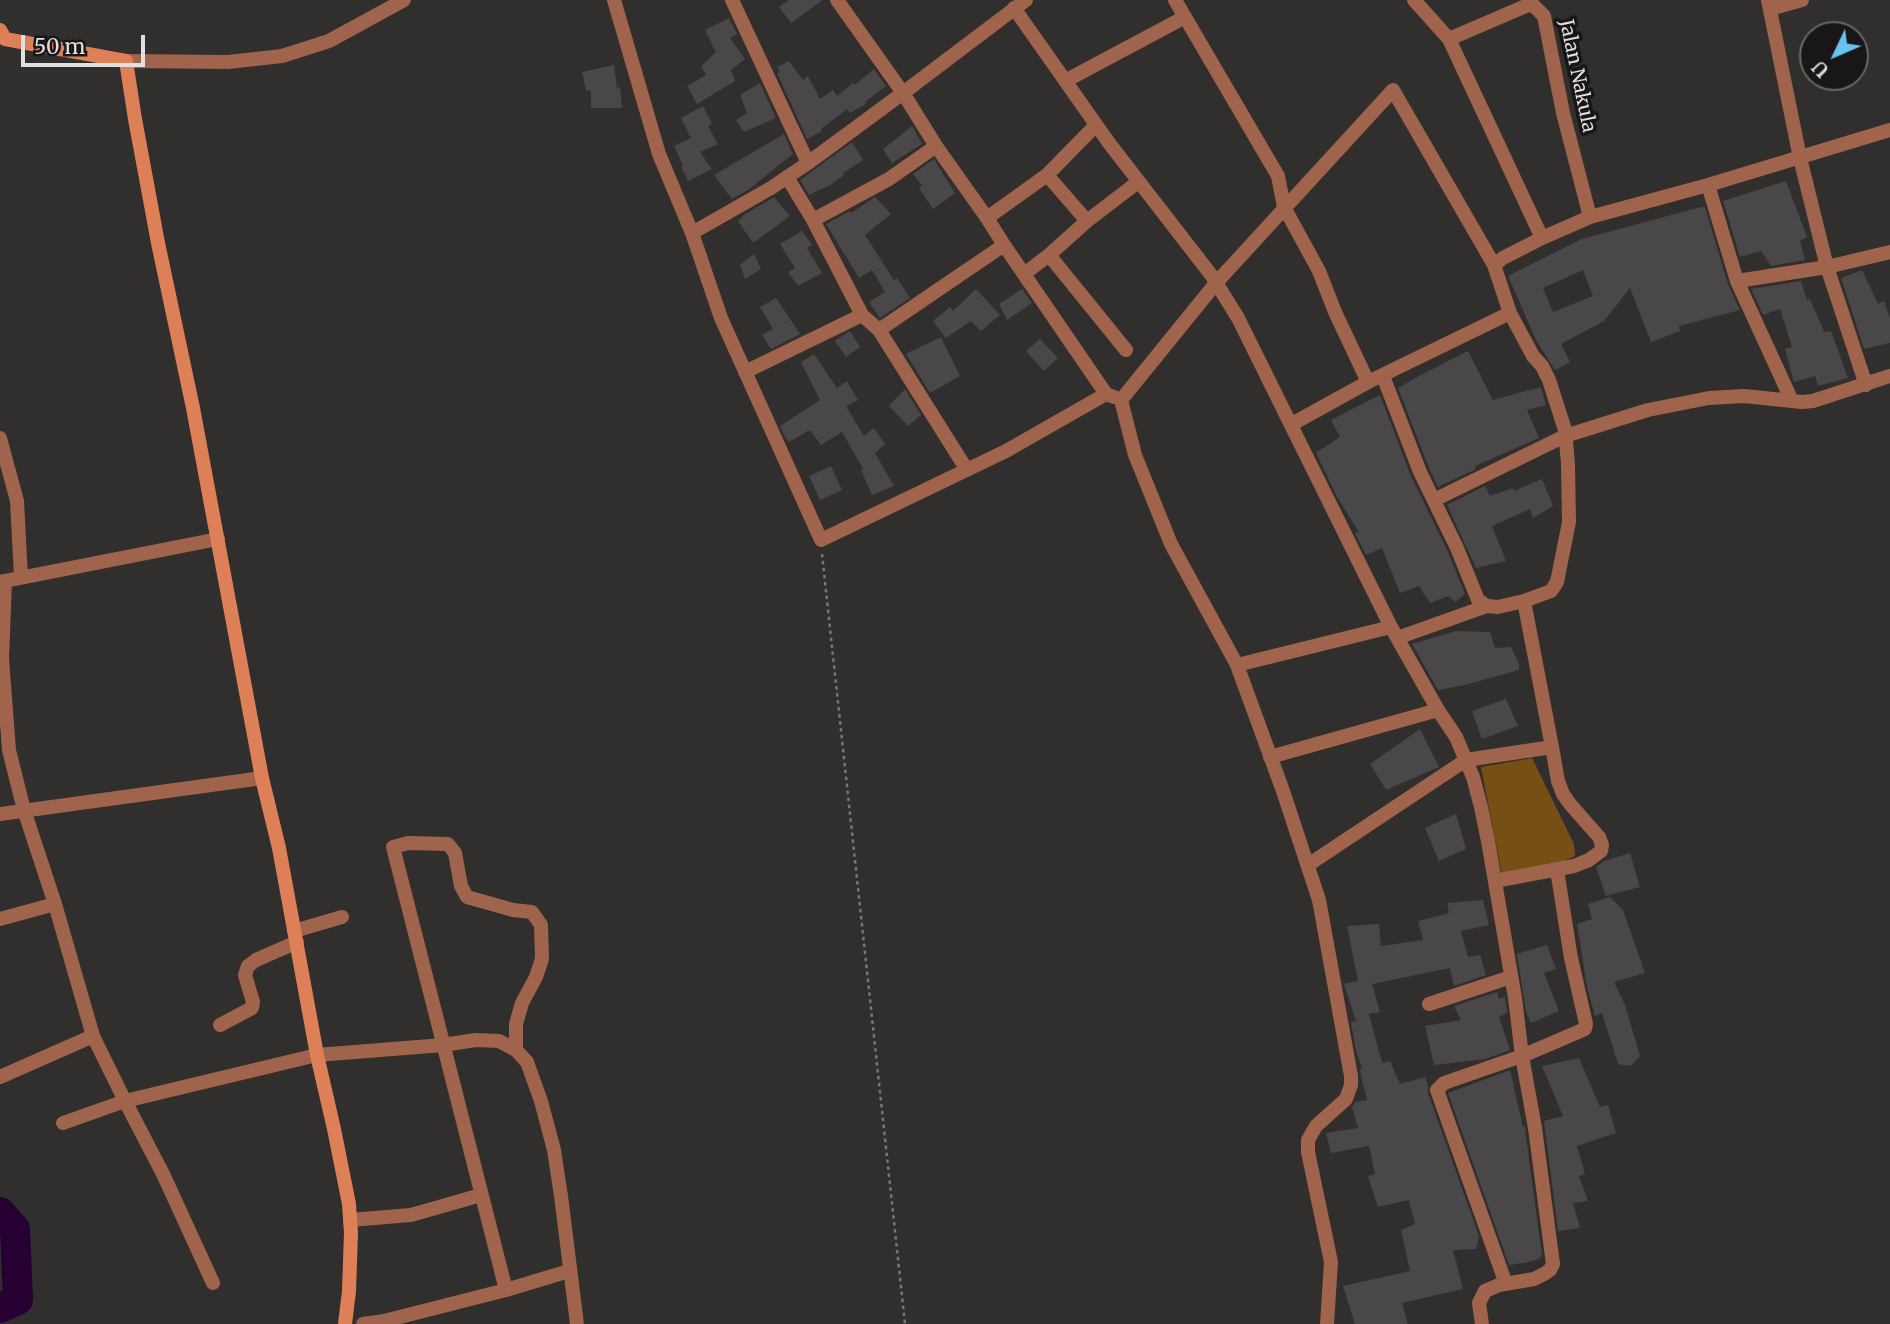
<!DOCTYPE html>
<html>
<head>
<meta charset="utf-8">
<style>
	body { margin:0 }
	#map { position:relative; width:1890px; height:1324px; overflow:hidden; background:#312e2e; font-family:Merriweather,serif }
	canvas { display:block }
	.north { position:absolute; left:1799px; top:21px; width:70px; height:70px; box-sizing:border-box; background:#181616; border:2px solid #686666; border-radius:50%; rotate:226deg; font-size:19px; font-weight:700; line-height:28px; text-align:center; color:#e1dfdf }
	.north::after { content:''; display:block; margin:auto; width:24px; height:32px; background:#66c4ef; clip-path:polygon(50% 0,100% 100%,50% 72%,0 100%) }
	.scale { position:absolute; left:21px; top:35px; width:124px; height:32px; box-sizing:border-box; border:4px solid #e1dfdf; border-top:0; padding-left:9px; font-size:21px; line-height:24px; white-space:nowrap; color:#e1dfdf; -webkit-text-stroke:5px #181616; paint-order:stroke }
</style>
</head>
<body>
<div id="map">
<canvas width="1890" height="1324"></canvas>
<div class="north">U</div>
<div class="scale">50 m</div>
</div>
<script>
const ctx = document.querySelector('canvas').getContext('2d');
ctx.lineJoin = 'round';
function fillPath(path, color) { ctx.fillStyle = color; ctx.fill(path, 'evenodd'); }
const toPath = rows => new Path2D(rows.map(r => 'M' + r).join(''));
function strokePath(path, color, width, dash) { ctx.strokeStyle = color; ctx.lineWidth = width; ctx.lineCap = dash ? 'butt' : 'round'; ctx.setLineDash(dash || []); ctx.stroke(path); }
function label(font, color, halo, rows, align = 'center') {
  ctx.font = font + ' Merriweather,serif'; ctx.lineWidth = 7; ctx.setLineDash([]); ctx.textBaseline = 'middle'; ctx.strokeStyle = halo; ctx.fillStyle = color; for (const [text, x, y, turn = 0] of rows) {
    ctx.save(); ctx.translate(x, y); ctx.rotate((+turn || 0) * Math.PI / 180); ctx.textAlign = isNaN(turn) ? turn : align; if (halo) ctx.strokeText(text, 0, 0); ctx.fillText(text, 0, 0); ctx.restore();
  }
}
fillPath(toPath([
	[1532,758,1574,844,1575,856,1545,870,1502,875,1481,767]
]), '#754f14');
strokePath(toPath([
	[0,1212,15,1229,18,1300,0,1308]
]), '#260032', 30);
fillPath(toPath([
	[789,0,823,0,791,23,779,7],
	[729,18,737,34,730,38,745,59,731,70,735,81,697,104,687,86,706,75,701,66,716,52,705,30],
	[789,61,803,80,808,76,820,99,833,90,837,96,853,83,855,85,874,69,886,86,865,102,866,104,850,113,847,109,821,129,822,131,807,139,777,73,780,72,777,67],
	[614,65,617,88,620,87,622,108,591,108,591,90,586,91,582,72],
	[760,83,776,118,744,132,736,120,747,113,740,95],
	[703,106,712,124,708,126,718,144,700,152,712,169,688,181,681,166,683,165,674,146,691,138,681,118],
	[912,126,922,144,892,163,883,149],
	[784,134,793,154,748,190,732,199,714,175],
	[852,142,863,160,843,173,844,175,832,184,809,195,800,180],
	[934,159,955,193,933,209,919,188,922,186,913,174],
	[1786,181,1807,237,1800,241,1805,260,1771,266,1761,251,1740,257,1723,201],
	[774,197,790,216,753,243,738,221,744,215],
	[875,197,891,214,865,235,894,280,897,278,910,298,880,318,869,302,885,292,872,270,859,278,826,224,850,211,851,213],
	[1701,207,1705,207,1728,284,1740,310,1679,326,1680,331,1651,342,1630,288,1604,321,1561,344,1570,362,1555,370,1537,342,1508,276,1582,239],
	[1583,270,1593,296,1553,312,1543,288],
	[802,231,812,245,807,248,822,273,798,286,788,272,795,268,780,244],
	[754,254,761,269,745,279,740,265],
	[1862,270,1878,304,1884,301,1890,318,1890,343,1864,349,1841,278],
	[1801,281,1807,300,1810,299,1824,332,1831,331,1848,378,1818,386,1815,376,1794,382,1785,349,1792,347,1780,309,1763,315,1751,289],
	[976,289,1000,315,981,331,971,321,946,338,933,321,950,307,953,311],
	[1022,289,1032,303,1007,320,999,304],
	[776,298,800,334,771,349,762,335,773,329,760,307],
	[850,331,860,347,846,357,835,341],
	[941,337,960,376,930,393,906,354],
	[1040,339,1058,358,1044,371,1026,351],
	[1468,351,1493,400,1541,387,1546,405,1527,410,1539,438,1475,466,1476,469,1438,487,1429,468,1398,388,1419,376],
	[814,354,837,388,847,381,858,400,846,406,864,436,874,428,885,444,875,453,894,486,872,495,861,470,863,469,842,432,821,445,810,430,789,442,785,437,780,426,820,400,801,362],
	[905,389,921,415,908,426,889,406],
	[1380,395,1411,476,1448,552,1465,594,1455,602,1449,596,1430,603,1419,586,1400,593,1382,548,1366,555,1355,533,1359,532,1337,497,1316,453,1340,437,1331,420],
	[831,466,842,490,820,500,809,476],
	[1542,479,1553,506,1533,518,1530,509,1492,526,1506,561,1476,568,1447,505,1485,486,1490,496,1513,488,1514,491],
	[1456,631,1490,632,1495,648,1511,647,1519,664,1519,670,1465,685,1438,690,1412,644],
	[1506,699,1518,726,1482,739,1472,711],
	[1420,729,1439,767,1386,790,1370,764],
	[1456,814,1466,849,1439,861,1425,828],
	[1630,853,1640,887,1606,896,1596,867,1604,861],
	[1610,897,1623,910,1645,973,1614,982,1625,1005,1640,1056,1631,1066,1618,1064,1602,1013,1595,1016,1587,987,1577,924,1592,919,1588,904],
	[1483,900,1489,925,1461,931,1468,957,1480,955,1486,975,1454,986,1450,968,1372,984,1380,1012,1369,1014,1382,1063,1390,1061,1400,1084,1425,1077,1428,1086,1428,1093,1479,1236,1476,1249,1453,1250,1463,1289,1402,1303,1408,1324,1355,1324,1343,1286,1410,1271,1401,1230,1415,1224,1409,1200,1378,1207,1368,1176,1375,1174,1369,1146,1331,1153,1326,1133,1358,1128,1352,1107,1355,1102,1367,1100,1361,1076,1360,1069,1362,1068,1356,1051,1351,1022,1356,1021,1344,984,1358,981,1347,926,1379,924,1381,946,1423,940,1418,921,1449,913,1447,903],
	[1547,945,1556,969,1544,973,1559,1011,1531,1023,1526,1012,1517,954],
	[1497,992,1499,999,1505,997,1507,1013,1499,1017,1510,1050,1485,1059,1434,1065,1425,1026,1461,1020,1454,1006],
	[1579,1058,1600,1107,1608,1105,1616,1133,1577,1146,1585,1174,1579,1176,1588,1201,1573,1203,1580,1228,1558,1231,1544,1121,1563,1116,1542,1066],
	[1510,1070,1523,1127,1525,1126,1525,1129,1542,1255,1539,1259,1523,1263,1509,1265,1448,1093]
]), '#4a4749');
strokePath(toPath([
	[822,554,905,1324]
]), '#797676', 2.5, [3.5, 3.5]);
strokePath(toPath([
	[614,0,659,154,692,233,721,318,821,540,1006,451,1106,394],
	[732,0,808,163],
	[837,0,903,93,936,146,987,218,1004,245,1106,394,1114,397],
	[1175,0,1278,176,1284,207,1319,271,1335,312,1368,382],
	[1414,0,1449,39],
	[1768,0,1800,158,1827,267,1866,385],
	[1014,8,1109,143,1212,276,1238,318,1391,627,1438,710,1456,737,1473,777,1481,807,1488,841,1515,998,1522,1056,1535,1128,1553,1264,1550,1270,1544,1274,1534,1279,1499,1285,1485,1291,1479,1303,1482,1324],
	[1770,9,1802,0],
	[126,61,228,62,282,56,329,41,404,0],
	[1065,81,1185,17],
	[1047,175,1087,221],
	[787,177,813,220,862,315,879,330,967,470],
	[1708,185,1737,281,1792,401],
	[987,218,1047,175,1096,125],
	[813,220,889,179,936,146],
	[692,233,771,188,808,163,903,93,1026,0],
	[1542,238,1449,39,1528,5,1534,6,1544,16,1563,113,1590,217],
	[1049,255,1126,350],
	[1024,274,1049,255,1087,221,1138,182],
	[1737,281,1827,267,1890,252],
	[879,330,1004,245],
	[745,372,862,315],
	[1383,376,1420,472,1457,548,1478,600,1487,606,1498,607,1524,601],
	[1121,400,1135,455,1171,544,1237,665,1283,791,1319,900,1351,1076,1351,1085,1346,1099,1316,1126,1308,1140,1308,1152,1331,1262,1327,1324],
	[1121,400,1216,283,1393,90,1494,265],
	[1292,424,1368,382,1510,313,1494,265,1503,258,1542,238,1590,217,1708,185,1890,130],
	[0,438,17,501,21,577],
	[1434,500,1565,436,1648,410,1709,398,1744,396,1802,402,1813,401,1890,376],
	[5,581,2,659,9,750,24,810,55,904,93,1036,125,1101,317,1055,443,1045,476,1040,499,1041,516,1050,527,1062,541,1101,554,1150,561,1196,577,1324],
	[0,582,218,539],
	[1397,638,1487,606],
	[1237,665,1391,627],
	[1270,757,1438,710],
	[0,814,262,778],
	[1308,865,1466,760,1552,747,1524,601,1551,591,1557,582,1569,522,1568,464,1565,430,1549,380,1542,366,1533,356,1510,313],
	[1495,881,1574,866,1589,860,1601,851,1602,845,1599,837,1570,804,1563,794,1558,781,1552,747],
	[0,919,55,904],
	[294,931,342,917],
	[1429,1004,1511,977],
	[220,1025,252,1008,253,1002,245,975,248,966,256,960,297,942],
	[0,1077,93,1036],
	[63,1123,125,1101,163,1174,213,1283],
	[350,1220,411,1215,481,1195],
	[1506,1284,1437,1090,1444,1083,1522,1056,1585,1029,1586,1024,1571,958,1557,870],
	[506,1290,393,847,408,843,448,844,455,853,461,886,467,897,513,910,532,912,541,925,542,959,536,977,522,1003,516,1024,516,1050],
	[363,1324,384,1321,506,1290,569,1271]
]), '#9f644b', 14);
strokePath(toPath([
	[0,30,5,39,126,61,135,119,158,243,193,408,262,778,279,848,317,1055,334,1129,349,1204,351,1233,349,1291,345,1324]
]), '#de8057', 14);
label('19px', '#e1dfdf', '#181616', [
	["Jalan Nakula",1577,76,78]
]);
</script>
</body>
</html>
